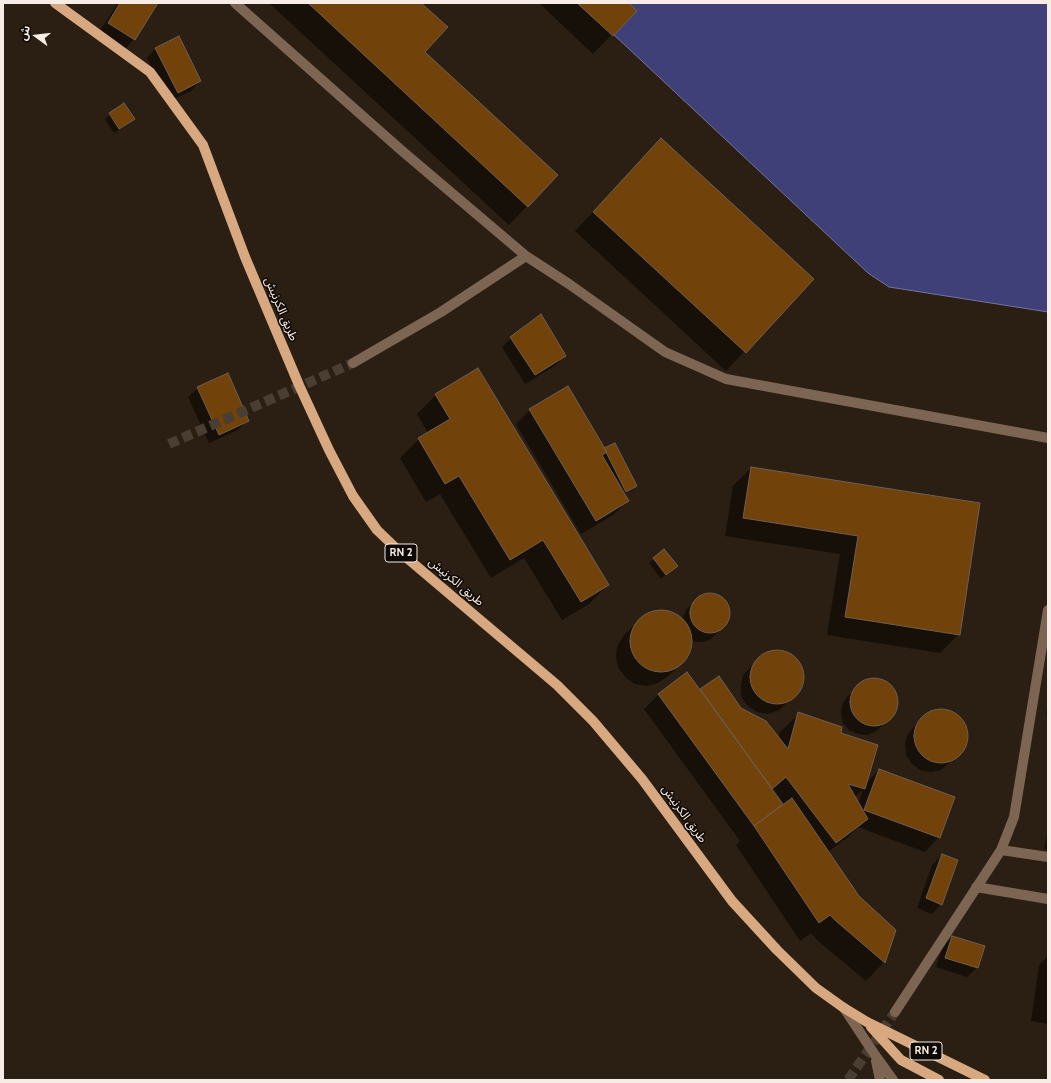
<!DOCTYPE html>
<html>
<head>
<meta charset="utf-8">
<style>
	body { margin:0 }
	#map { position:relative; width:1051px; height:1083px; overflow:hidden; background:#2b1e12; font-family:Cabin,"Noto Sans Arabic",sans-serif }
	canvas { display:block }
	.frame { position:absolute; inset:0; border:4px solid #f7ede6; pointer-events:none }
	.north { position:absolute; left:16px; top:16px; width:40px; height:40px; -webkit-text-stroke:3px #0f0905; paint-order:stroke; rotate:285deg; font-size:11px; font-weight:700; line-height:16px; text-align:center; color:#f7ede6 }
	.north::after { content:''; display:block; margin:auto; width:14px; height:18px; background:#f7ede6; clip-path:polygon(50% 0,100% 100%,50% 72%,0 100%) }
</style>
</head>
<body>
<div id="map">
<canvas width="1051" height="1083"></canvas>
<div class="frame"></div>
<div class="north">ش</div>
</div>
<script>
const ctx = document.querySelector('canvas').getContext('2d');
ctx.lineJoin = 'round';
function fillPath(path, color) { ctx.fillStyle = color; ctx.fill(path, 'evenodd'); }
const toPath = rows => new Path2D(rows.map(r => 'M' + r).join(''));
function strokePath(path, color, width, dash) { ctx.strokeStyle = color; ctx.lineWidth = width; ctx.lineCap = dash ? 'butt' : 'round'; ctx.setLineDash(dash || []); ctx.stroke(path); }
function label(font, color, halo, rows, align = 'center') {
  ctx.font = font + ' Cabin,"Noto Sans Arabic",sans-serif'; ctx.lineWidth = 3; ctx.setLineDash([]); ctx.textBaseline = 'middle'; ctx.strokeStyle = halo; ctx.fillStyle = color; for (const [text, x, y, turn = 0] of rows) {
    ctx.save(); ctx.translate(x, y); ctx.rotate((+turn || 0) * Math.PI / 180); ctx.textAlign = isNaN(turn) ? turn : align; if (halo) ctx.strokeText(text, 0, 0); ctx.fillText(text, 0, 0); ctx.restore();
  }
}
const water = toPath([
	[580,3,1048,3,1048,312,889,287,868,273,580,3]
]);
fillPath(water, '#404078');
strokePath(water, '#777499', 1);
fillPath(toPath([
	[118,3,157,3,134,39,125,49,99,32],
	[269,3,420,3,424,52,527,206,509,225],
	[539,3,627,3,635,11,593,54],
	[156,48,200,81,191,91,168,102,147,58],
	[124,104,133,119,114,133,105,119],
	[661,139,812,279,726,371,575,231],
	[511,338,565,356,556,365,525,384,502,347],
	[478,369,608,585,589,604,562,620,524,558,491,578,440,494,426,502,400,458,419,439,428,433,417,414,436,395],
	[198,388,247,421,238,430,209,443,188,397],
	[530,410,604,449,636,486,631,491,624,494,628,501,613,515,581,534,516,424],
	[751,468,979,504,959,634,940,653,827,635,840,554,725,536,733,486],
	[654,559,672,570,661,579,649,563],
	[709,594,716,595,722,598,727,603,729,610,729,617,726,624,711,639,704,642,696,642,691,640,688,653,682,663,667,677,658,683,647,686,635,684,626,678,619,669,616,658,617,647,624,635,638,621,649,613,661,610,674,613,682,619,686,610,696,600,702,596],
	[778,651,787,653,795,659,800,666,803,675,802,684,798,693,779,710,768,714,757,712,747,705,741,696,741,684,743,675,760,657,768,653],
	[687,674,700,691,701,690,741,709,778,738,780,732,799,714,840,734,865,784,879,770,939,837,925,852,858,827,848,837,828,852,858,896,895,930,884,962,866,981,817,940,811,933,800,941,736,845,740,841,644,709,658,695],
	[863,789,858,804,854,798],
	[873,679,883,680,890,686,895,693,897,701,896,709,892,717,875,732,867,735,858,734,849,730,843,723,841,714,842,705,847,697,856,687,864,681],
	[1048,702,1048,715,1046,715],
	[941,710,950,711,958,716,964,725,967,735,965,745,960,753,941,770,931,772,920,770,912,764,906,755,905,744,908,734,923,716,932,712],
	[1048,831,1048,850,1044,849],
	[942,855,941,904,932,914,917,908,932,865],
	[952,937,983,947,977,968,967,977,936,967,943,946],
	[1048,956,1048,1024,1031,1021,1039,965]
]), '#0007');
const building = toPath([
	[120,3,158,3,135,40,108,23,120,3],
	[308,3,421,3,448,27,425,52,558,175,528,207,308,3],
	[577,3,629,3,637,11,613,36,577,3],
	[179,36,201,81,178,93,155,48,179,36],
	[124,103,135,119,119,129,109,113,124,103],
	[661,138,814,279,746,353,593,212,661,138],
	[541,314,566,356,535,375,510,337,541,314],
	[478,368,609,585,581,602,543,540,510,560,459,476,445,484,418,438,450,419,435,394,478,368],
	[228,373,249,421,219,435,197,387,228,373],
	[568,386,607,452,602,455,629,501,596,521,529,409,568,386],
	[615,443,637,486,626,492,604,448,615,443],
	[751,467,980,503,960,635,845,617,858,536,743,518,751,467],
	[664,549,678,566,666,575,653,558,664,549],
	'690 613a20 20 0 1 1 40 0a20 20 0 1 1-40 0Z',
	'630 641a31 31 0 1 1 62 0a31 31 0 1 1-62 0Z',
	'750 677a27 27 0 1 1 54 0a27 27 0 1 1-54 0Z',
	[687,672,783,804,754,826,658,694,687,672],
	[719,676,741,708,766,721,788,749,798,712,842,727,841,733,878,745,865,789,848,784,868,819,836,843,786,777,772,789,700,689,719,676],
	'850 702a24 24 0 1 1 48 0a24 24 0 1 1-48 0Z',
	'914 736a27 27 0 1 1 54 0a27 27 0 1 1-54 0Z',
	[879,769,955,797,940,838,864,810,879,769],
	[792,798,859,896,896,930,885,963,836,921,830,915,819,923,754,826,792,798],
	[942,854,958,860,942,905,926,898,942,854],
	[952,936,985,946,978,968,945,958,952,936]
]);
fillPath(building, '#72420b');
strokePath(building, '#6f5f52', 1);
strokePath(toPath([
	[169,444,353,363],
	[848,1080,895,1012]
]), '#4a3d32', 10, [10, 5]);
strokePath(toPath([
	[235,3,401,150,526,256,569,284,665,352,726,379,1048,438],
	[353,363,441,312,526,256],
	[1001,850,1048,857],
	[976,887,1048,899],
	[844,1008,875,1055,893,1080],
	[895,1012,1001,850,1014,817,1048,610],
	[876,1061,880,1080]
]), '#7c6552', 10);
strokePath(toPath([
	[55,3,150,72,203,145,245,257,299,385,329,450,353,496,377,530,401,553,557,685,593,721,642,779,732,901,777,950,816,988,844,1008,867,1022,985,1080],
	[871,1027,901,1060,939,1080]
]), '#d8a980', 10);
for (const [x, y, w] of [
	[401,553,32],
	[926,1051,32]
]) { const box = new Path2D(); box.roundRect(x - w / 2, y - 9, w, 18, 3); ctx.fillStyle = '#0f0905'; ctx.fill(box); strokePath(box, '#f7ede6', 1); }
label('bold 11px', '#f7ede6', null, [
	["RN 2",401,553],
	["RN 2",926,1051]
]);
label('12px', '#f7ede6', '#0f0905', [
	["طريق الكرنيش",281,309,67],
	["طريق الكرنيش",456,582,40],
	["طريق الكرنيش",684,814,54]
]);
</script>
</body>
</html>
